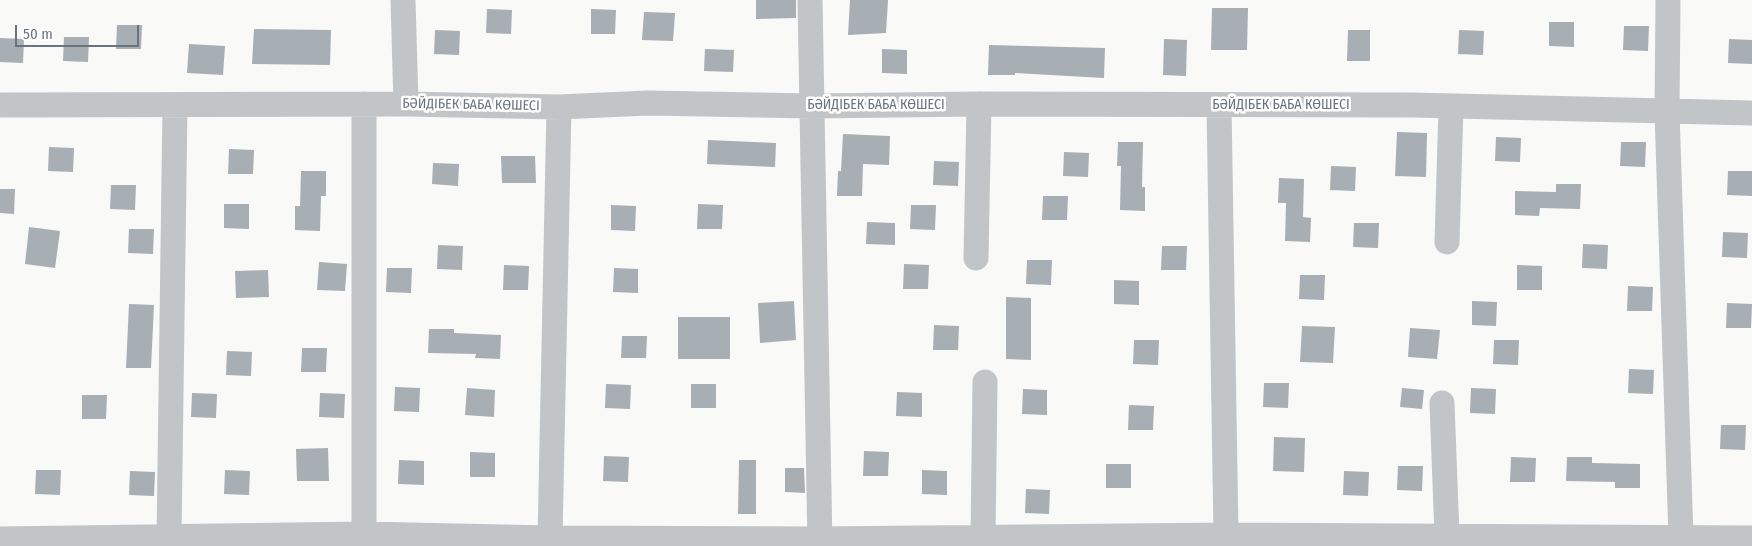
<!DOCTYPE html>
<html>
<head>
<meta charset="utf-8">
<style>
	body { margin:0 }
	#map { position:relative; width:1752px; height:546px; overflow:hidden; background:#f9f9f7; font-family:"Fira Sans Condensed",sans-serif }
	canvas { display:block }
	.scale { position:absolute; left:15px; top:25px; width:124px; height:22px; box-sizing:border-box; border:2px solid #67747f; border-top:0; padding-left:6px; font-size:15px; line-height:18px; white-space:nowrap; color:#67747f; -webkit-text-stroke:4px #fff; paint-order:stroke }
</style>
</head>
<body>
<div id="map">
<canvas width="1752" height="546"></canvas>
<div class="scale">50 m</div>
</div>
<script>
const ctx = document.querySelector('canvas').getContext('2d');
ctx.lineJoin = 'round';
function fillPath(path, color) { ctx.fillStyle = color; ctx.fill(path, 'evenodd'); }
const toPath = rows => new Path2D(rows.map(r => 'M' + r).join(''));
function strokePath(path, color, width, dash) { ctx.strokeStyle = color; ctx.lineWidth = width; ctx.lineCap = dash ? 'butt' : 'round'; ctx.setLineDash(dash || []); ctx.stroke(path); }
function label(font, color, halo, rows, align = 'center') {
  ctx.font = font + ' "Fira Sans Condensed",sans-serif'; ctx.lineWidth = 5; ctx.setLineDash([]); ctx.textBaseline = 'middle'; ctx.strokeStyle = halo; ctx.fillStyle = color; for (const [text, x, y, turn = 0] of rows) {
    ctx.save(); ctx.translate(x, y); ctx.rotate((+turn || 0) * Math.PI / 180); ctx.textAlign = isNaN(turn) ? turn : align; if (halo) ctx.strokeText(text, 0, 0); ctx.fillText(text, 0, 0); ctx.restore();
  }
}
fillPath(toPath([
	[756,0,796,0,796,18,756,19],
	[850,0,888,0,886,33,848,35],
	[1212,8,1248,8,1247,50,1211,50],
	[487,9,512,10,511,34,486,33],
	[591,9,616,10,615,34,591,34],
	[644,12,675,13,673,41,642,40],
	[1549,22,1574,22,1574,47,1549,46],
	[117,25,142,25,141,49,116,49],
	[1624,26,1649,26,1648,51,1623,50],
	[254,29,331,30,330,65,252,64],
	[435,30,460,31,459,55,434,54],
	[1348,30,1370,30,1370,61,1347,61],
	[1459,30,1484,31,1483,55,1458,54],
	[64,37,89,37,88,62,63,61],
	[0,38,24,39,23,63,0,62],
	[1164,39,1187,40,1186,76,1163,75],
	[1729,39,1752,40,1752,64,1728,63],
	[189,44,225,46,223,75,187,73],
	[989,45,1105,48,1104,78,1015,73,1015,75,988,75],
	[705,49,734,50,733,72,704,71],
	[882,49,907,50,907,74,882,73],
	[1397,132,1427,133,1426,177,1395,176],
	[843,134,890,136,889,165,863,164,862,196,837,196,838,171,841,171],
	[1496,137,1521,138,1520,162,1495,161],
	[708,140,776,143,775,167,707,164],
	[1118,142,1143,142,1142,187,1145,187,1145,211,1120,210,1121,166,1117,166],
	[1621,142,1646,142,1645,167,1620,166],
	[49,147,74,148,73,172,48,171],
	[229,149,254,150,253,174,228,174],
	[1064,152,1089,153,1088,177,1063,176],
	[501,156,535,156,536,183,502,183],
	[934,161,959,162,958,186,933,185],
	[433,163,459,164,458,186,432,184],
	[1331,166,1356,167,1355,191,1330,190],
	[301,171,326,171,326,196,321,196,320,231,295,230,295,206,300,206],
	[1728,171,1752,171,1752,196,1727,195],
	[1279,178,1304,179,1303,217,1311,218,1310,242,1285,241,1286,203,1278,203],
	[1556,184,1581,184,1580,209,1540,208,1539,216,1515,215,1515,191,1556,192],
	[111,185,136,185,135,210,110,209],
	[0,189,15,189,14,214,0,213],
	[1043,196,1068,196,1067,220,1042,220],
	[224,204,249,204,249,229,224,228],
	[698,204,723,205,722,229,697,229],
	[611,205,636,206,635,231,611,230],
	[911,205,936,205,935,230,910,229],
	[867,222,895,223,895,245,866,244],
	[1354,223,1379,223,1378,248,1353,247],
	[29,227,60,231,55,268,25,264],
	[129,229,154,229,153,254,128,253],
	[1723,232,1748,233,1747,258,1722,257],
	[1583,244,1608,245,1607,269,1582,268],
	[438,245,463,246,462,270,437,269],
	[1162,246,1187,246,1186,270,1161,270],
	[1027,260,1052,260,1051,285,1026,284],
	[319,262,347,264,345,291,317,290],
	[904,264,929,265,928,289,903,289],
	[504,265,529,266,528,290,503,290],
	[1517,265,1542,266,1542,290,1517,290],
	[387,268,412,268,411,293,386,292],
	[614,268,638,269,638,293,613,292],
	[268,270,269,297,236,298,235,271],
	[1300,275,1325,275,1324,300,1299,299],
	[1114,280,1139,281,1139,305,1114,304],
	[1628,286,1653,287,1652,311,1627,311],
	[1006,297,1031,298,1031,360,1006,359],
	[794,301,796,340,760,343,758,303],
	[1472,301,1497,302,1496,326,1472,325],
	[1727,303,1752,304,1751,328,1726,328],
	[129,304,154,305,151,368,126,368],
	[678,317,730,317,730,359,678,359],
	[934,325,959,326,958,350,933,350],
	[1302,326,1335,327,1333,363,1300,362],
	[1410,328,1440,330,1437,359,1408,357],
	[429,329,454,329,454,333,501,335,500,359,475,358,476,354,428,353],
	[622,336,647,336,646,358,621,358],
	[1134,340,1159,340,1158,365,1133,364],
	[1494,340,1519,340,1518,365,1493,364],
	[302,348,327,348,326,372,301,372],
	[227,351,252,352,251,376,226,375],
	[1629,369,1654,370,1653,394,1628,393],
	[1264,383,1289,383,1288,408,1263,407],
	[606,384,631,385,630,409,605,408],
	[691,384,716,384,716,408,691,408],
	[395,387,420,388,419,412,394,411],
	[467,388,495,390,494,417,465,415],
	[1402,388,1424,390,1422,409,1400,407],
	[1471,388,1496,389,1495,414,1470,413],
	[1023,389,1047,390,1047,415,1022,414],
	[897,392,922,393,922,417,896,416],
	[192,393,217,394,216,418,191,417],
	[320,393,345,394,344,418,319,417],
	[82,395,107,395,106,419,82,419],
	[1129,405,1154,406,1153,430,1128,430],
	[1721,425,1746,425,1745,450,1720,449],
	[1274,437,1305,438,1304,472,1273,471],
	[328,448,329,481,297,481,296,449],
	[864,451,889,452,888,476,863,476],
	[470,452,495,453,495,477,470,477],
	[604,456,629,457,628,482,603,481],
	[1511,457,1536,458,1535,482,1510,482],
	[1567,457,1592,457,1592,463,1640,464,1640,488,1615,488,1615,482,1566,481],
	[399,460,424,461,424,485,398,484],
	[739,460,756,460,756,514,738,514],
	[1106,464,1131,464,1131,488,1106,488],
	[1398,466,1423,466,1422,491,1397,490],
	[785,468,804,468,805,493,785,492],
	[36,470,61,470,60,495,35,494],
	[225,470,250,471,249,495,224,494],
	[922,470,947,471,947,495,922,494],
	[130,471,155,472,154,496,129,495],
	[1344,471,1369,472,1368,496,1343,495],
	[1026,489,1050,490,1049,514,1025,513]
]), '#a7aeb4');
strokePath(toPath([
	[403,0,406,104],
	[810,0,820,546],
	[1668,0,1667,112,1681,537],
	[0,105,406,104,559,107,648,103,812,106,979,104,1412,105,1752,113],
	[1219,105,1226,535],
	[1447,242,1451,106],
	[976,258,979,104],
	[1442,403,1447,536],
	[364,534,364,104],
	[983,537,985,382],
	[169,538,175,105],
	[550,538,559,107],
	[0,539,364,534,550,538,820,539,1226,535,1752,538]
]), '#c1c5c8', 25);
label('14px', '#67747f', '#fff', [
	["БӘЙДІБЕК БАБА КӨШЕСІ",471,105,1],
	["БӘЙДІБЕК БАБА КӨШЕСІ",876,105],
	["БӘЙДІБЕК БАБА КӨШЕСІ",1281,105]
]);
</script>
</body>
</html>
